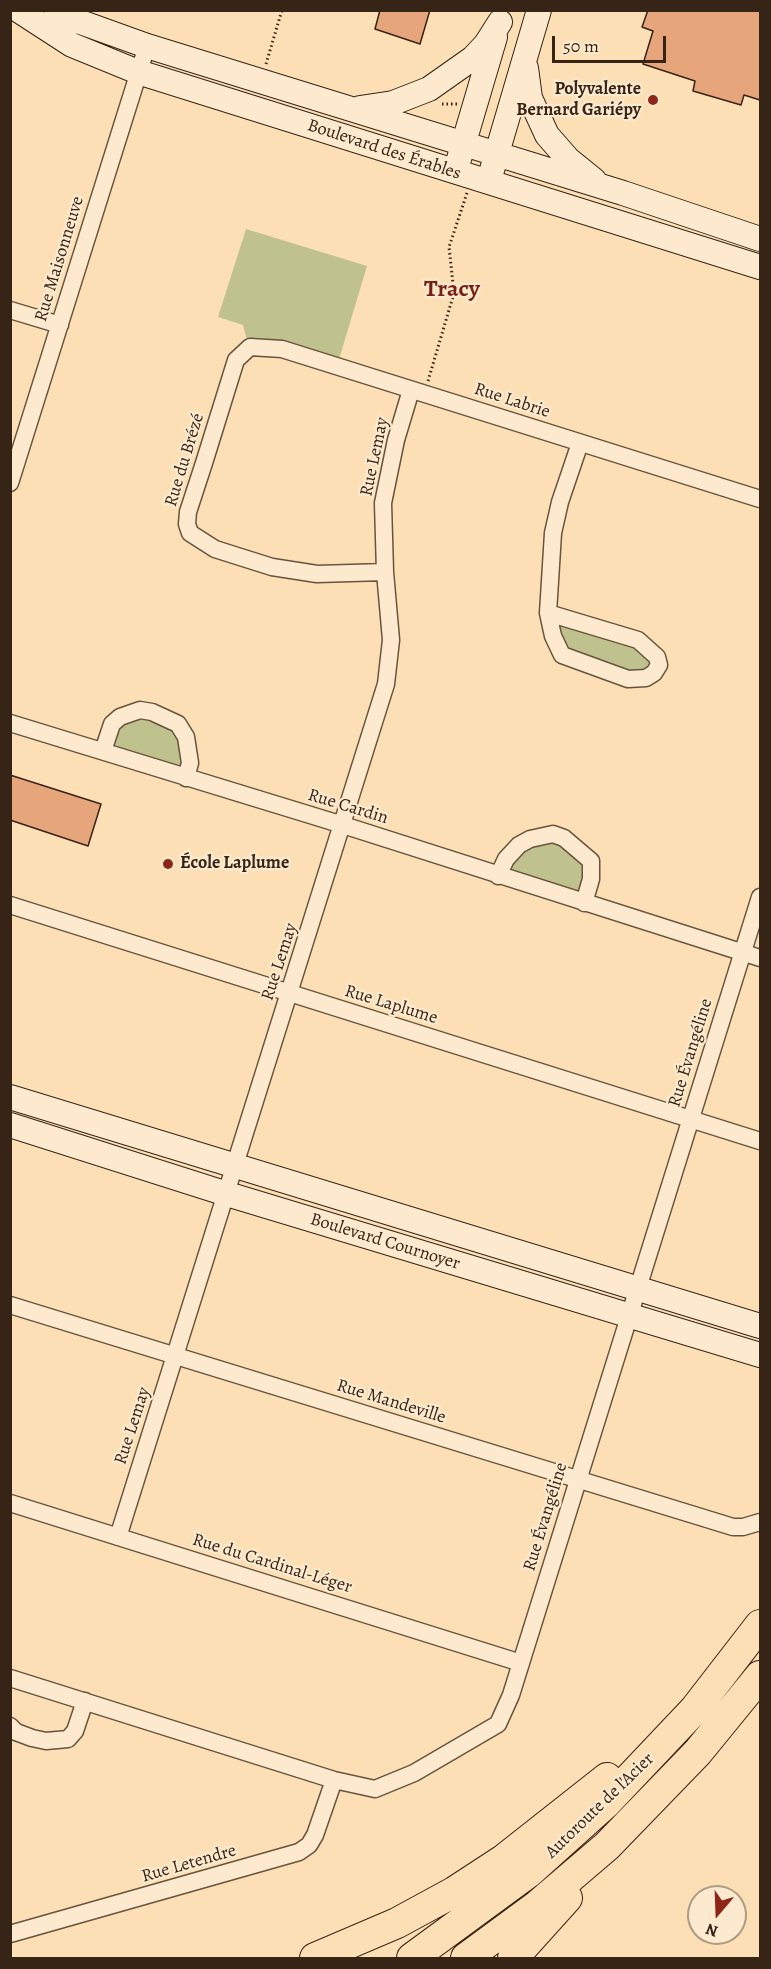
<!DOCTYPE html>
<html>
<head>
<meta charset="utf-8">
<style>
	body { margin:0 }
	#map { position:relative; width:771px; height:1969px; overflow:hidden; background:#fcdfb4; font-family:Alegreya,serif }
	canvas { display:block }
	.frame { position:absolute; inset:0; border:12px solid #362417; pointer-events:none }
	.north { position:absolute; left:687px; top:1885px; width:60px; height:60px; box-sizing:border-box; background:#fdeace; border:2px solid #ad9b85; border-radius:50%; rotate:199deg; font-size:16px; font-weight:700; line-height:24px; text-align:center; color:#362417 }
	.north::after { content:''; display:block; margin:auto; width:21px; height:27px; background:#8f2418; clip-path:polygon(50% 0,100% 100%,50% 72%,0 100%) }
	.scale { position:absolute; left:552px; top:36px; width:114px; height:27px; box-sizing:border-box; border:3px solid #362417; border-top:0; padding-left:8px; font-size:18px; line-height:21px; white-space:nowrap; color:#362417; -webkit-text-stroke:4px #fdeace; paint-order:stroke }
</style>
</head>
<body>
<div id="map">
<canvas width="771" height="1969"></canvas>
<div class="frame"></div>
<div class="north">N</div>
<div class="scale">50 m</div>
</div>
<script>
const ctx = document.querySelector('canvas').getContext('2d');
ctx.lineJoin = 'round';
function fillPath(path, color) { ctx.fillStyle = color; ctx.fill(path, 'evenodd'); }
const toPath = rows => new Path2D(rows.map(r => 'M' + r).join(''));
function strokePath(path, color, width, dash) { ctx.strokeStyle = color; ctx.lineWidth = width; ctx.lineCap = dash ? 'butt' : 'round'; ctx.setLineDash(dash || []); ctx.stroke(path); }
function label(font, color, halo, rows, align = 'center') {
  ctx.font = font + ' Alegreya,serif'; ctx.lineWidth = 4.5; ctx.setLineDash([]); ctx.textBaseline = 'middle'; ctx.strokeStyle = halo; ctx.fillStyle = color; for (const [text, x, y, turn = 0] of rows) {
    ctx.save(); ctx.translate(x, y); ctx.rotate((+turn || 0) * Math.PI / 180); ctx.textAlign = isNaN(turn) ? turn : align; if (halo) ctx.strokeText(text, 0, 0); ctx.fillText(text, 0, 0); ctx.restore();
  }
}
fillPath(toPath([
	[246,229,367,266,337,366,248,344,243,325,218,317],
	[551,616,637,641,656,665,638,678,563,654],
	[131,714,177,726,187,774,107,749,111,736],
	[553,834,588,862,583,897,500,869,506,859]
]), '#bfc28d');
const building = toPath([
	[380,10,430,10,420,44,375,29,380,10],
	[648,10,760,10,760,100,744,95,741,105,693,91,695,81,643,64,653,31,642,27,648,10],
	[10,775,101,804,88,846,10,820,10,775]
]);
fillPath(building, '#e7a57c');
strokePath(building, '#362417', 1.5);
const street = toPath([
	[10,310,60,325],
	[10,483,147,46],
	[385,572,317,574,272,567,215,549,190,533,187,524,188,512,204,463,236,360,250,347,282,349,760,499],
	[548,613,638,640,657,657,659,665,654,673,646,678,628,679,562,655,553,636,548,613,553,533,560,502,580,443],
	[10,723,343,825,760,958],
	[103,751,112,724,120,717,140,710,152,712,178,724,186,737,190,763,186,778],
	[498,876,506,859,519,845,530,839,553,834,564,838,591,861,591,879,584,903],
	[10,905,760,1141],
	[10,1305,733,1527,743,1527,760,1522],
	[10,1503,521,1663],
	[118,1537,386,684,391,640,385,572,383,503,396,440,411,390],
	[10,1678,334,1780,375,1789,414,1773,498,1724,511,1695,760,897],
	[10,1726,16,1732,32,1738,46,1741,68,1739,75,1731,85,1701],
	[10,1934,299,1852,309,1845,315,1835,334,1780]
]);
const secondary = toPath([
	[18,10,72,45,138,72,760,267],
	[56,10,72,19,147,46,623,193,760,239],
	[526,68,530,98,547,135,568,159,594,180],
	[360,108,393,103,429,89,473,58,486,44,500,22],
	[459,159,495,37],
	[492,170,539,10],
	[10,1097,760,1326],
	[10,1125,227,1194,760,1355]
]);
const highway = toPath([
	[315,1958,397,1923,454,1892,503,1860,607,1778],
	[412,1958,528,1873,607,1802,695,1709,760,1625],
	[466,1958,538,1905,607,1846,698,1752,760,1676],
	[513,1958,567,1898]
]);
strokePath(street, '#68533e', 19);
strokePath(secondary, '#362417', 26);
strokePath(highway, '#362417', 32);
strokePath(toPath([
	[266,64,282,10],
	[442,104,457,104],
	[428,381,454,293,449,247,467,193]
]), '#362417', 3, [1.5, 3]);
strokePath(street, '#fdeace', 16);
strokePath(secondary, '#fdeace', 24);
strokePath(highway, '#fcdfb4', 30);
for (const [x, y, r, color] of [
	[653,100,6,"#8f2418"],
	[168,864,6,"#8f2418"]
]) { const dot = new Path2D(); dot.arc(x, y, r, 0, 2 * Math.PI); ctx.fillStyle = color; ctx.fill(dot); strokePath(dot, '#fdeace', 2); }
label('bold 18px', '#362417', '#fdeace', [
	["Polyvalente",641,90],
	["Bernard Gariépy",641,111],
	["École Laplume",180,864,"left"]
], 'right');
label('18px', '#362417', '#fdeace', [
	["Boulevard des Érables",384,150,18],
	["Rue Maisonneuve",60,259,-73],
	["Rue Labrie",512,401,18],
	["Rue Lemay",375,457,-78],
	["Rue du Brézé",185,460,-73],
	["Rue Cardin",348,807,17],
	["Rue Lemay",280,962,-72],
	["Rue Laplume",391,1005,17],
	["Rue Évangéline",691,1053,-73],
	["Boulevard Cournoyer",385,1242,17],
	["Rue Mandeville",391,1402,17],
	["Rue Lemay",133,1426,-72],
	["Rue Évangéline",546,1517,-73],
	["Rue du Cardinal-Léger",272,1564,17],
	["Autoroute de l'Acier",600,1806,-44],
	["Rue Letendre",189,1864,-16]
]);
label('bold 24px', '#7a1f14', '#fdeace', [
	["Tracy",452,290]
]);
</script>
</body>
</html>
